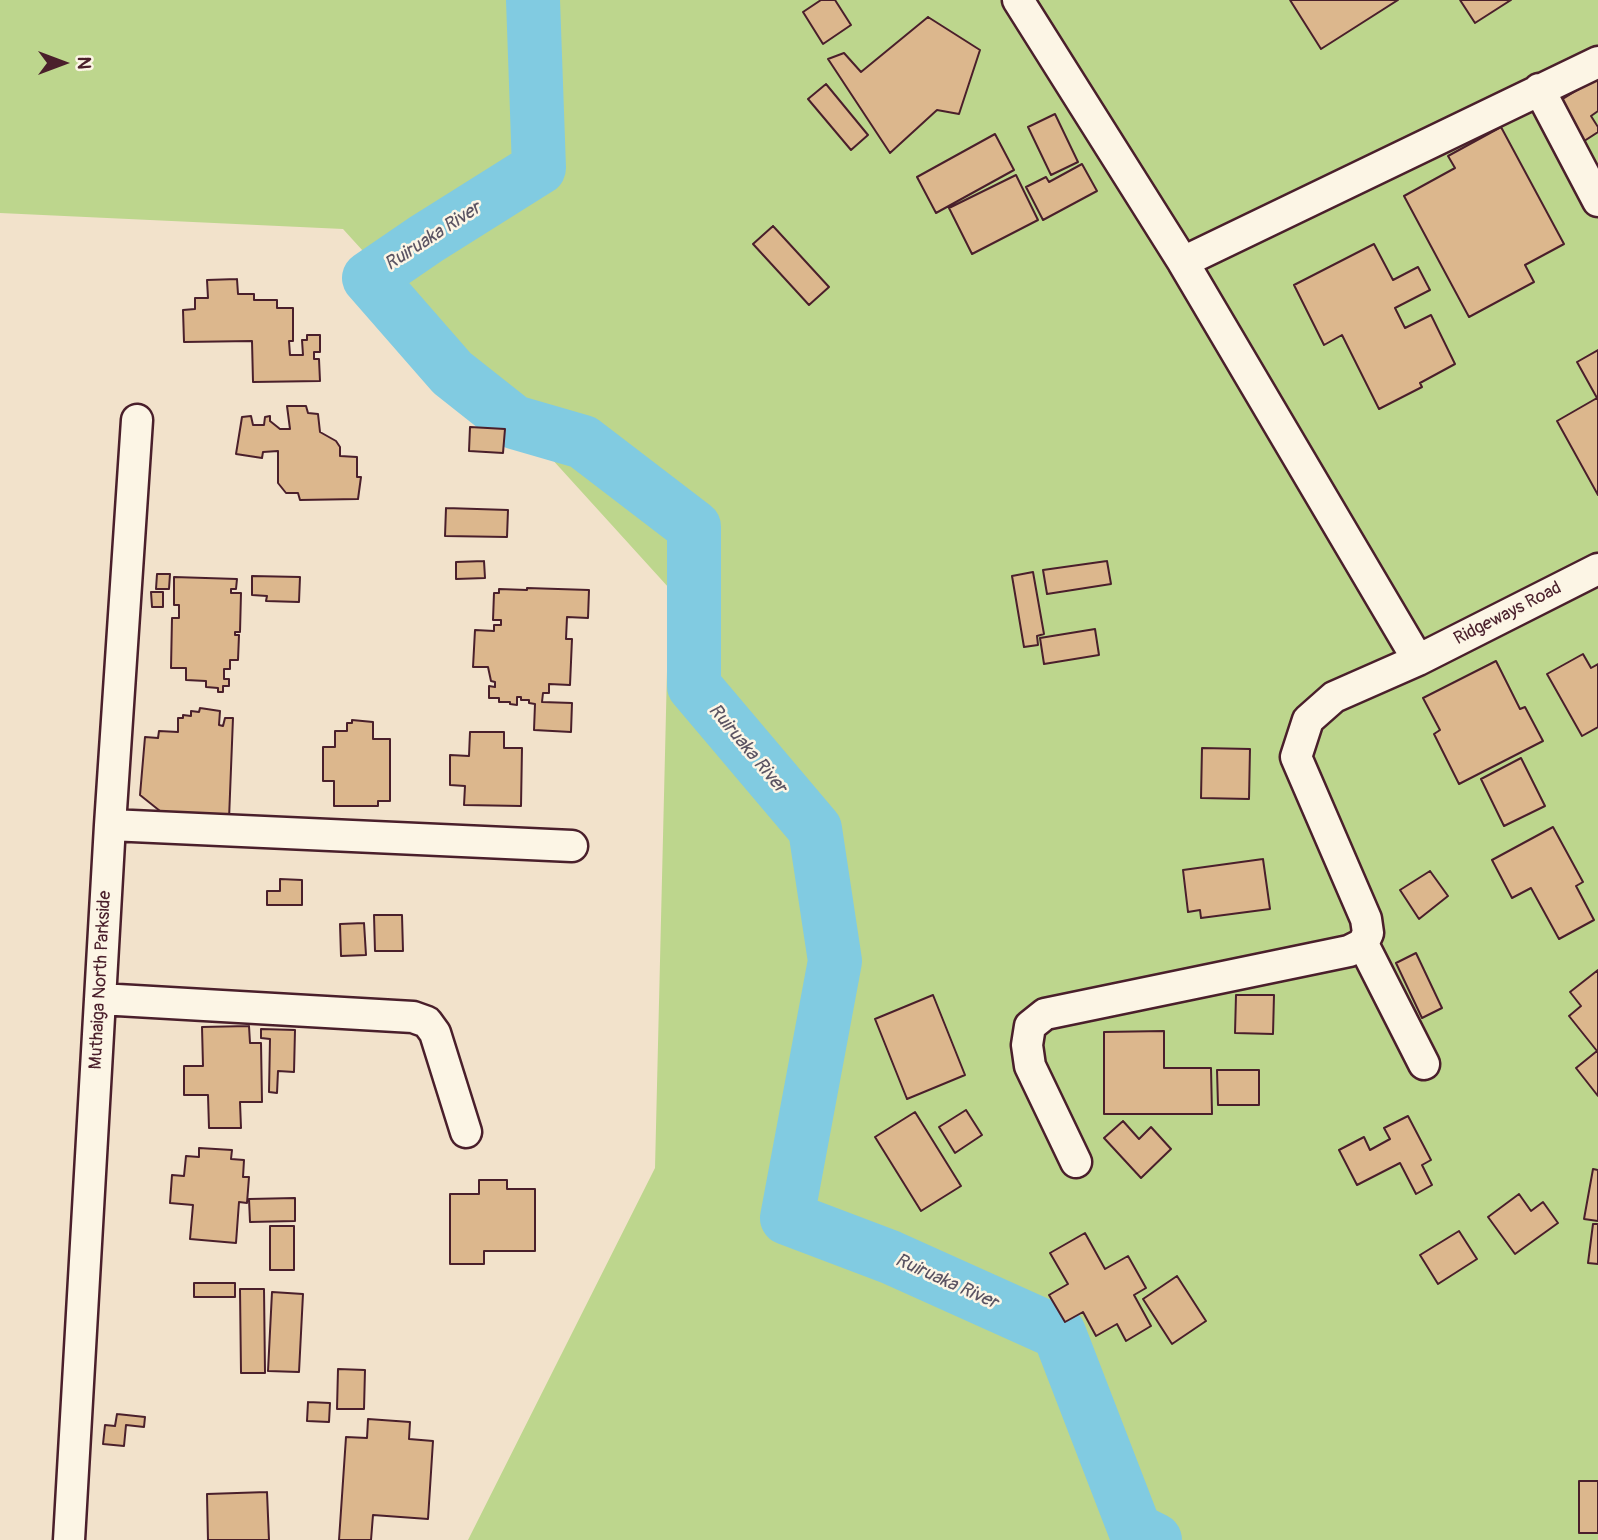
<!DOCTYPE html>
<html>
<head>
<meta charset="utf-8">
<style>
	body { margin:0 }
	#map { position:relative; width:1598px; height:1540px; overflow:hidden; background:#f2e2cb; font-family:Pangolin,sans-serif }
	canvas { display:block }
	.north { position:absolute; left:28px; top:28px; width:70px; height:70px; -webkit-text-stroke:5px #fcf5e5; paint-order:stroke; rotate:90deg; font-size:19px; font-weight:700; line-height:28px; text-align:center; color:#4a1f2b }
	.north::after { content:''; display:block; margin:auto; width:24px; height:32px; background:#4a1f2b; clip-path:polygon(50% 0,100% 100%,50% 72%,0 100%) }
</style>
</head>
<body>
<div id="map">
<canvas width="1598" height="1540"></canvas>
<div class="north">N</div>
</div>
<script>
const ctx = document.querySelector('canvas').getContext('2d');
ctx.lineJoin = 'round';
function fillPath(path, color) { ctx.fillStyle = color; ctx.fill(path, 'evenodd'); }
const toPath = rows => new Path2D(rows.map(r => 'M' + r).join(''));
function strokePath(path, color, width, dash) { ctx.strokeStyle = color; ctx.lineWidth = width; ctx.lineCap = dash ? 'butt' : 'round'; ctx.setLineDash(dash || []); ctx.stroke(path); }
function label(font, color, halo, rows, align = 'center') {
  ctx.font = font + ' Pangolin,sans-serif'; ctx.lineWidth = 5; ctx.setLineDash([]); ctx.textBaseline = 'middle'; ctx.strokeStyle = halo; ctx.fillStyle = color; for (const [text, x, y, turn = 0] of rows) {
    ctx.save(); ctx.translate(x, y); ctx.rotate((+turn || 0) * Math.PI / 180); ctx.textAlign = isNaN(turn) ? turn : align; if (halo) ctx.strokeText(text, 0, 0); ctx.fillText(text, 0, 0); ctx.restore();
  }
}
fillPath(toPath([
	[0,0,1598,0,1598,1540,468,1540,655,1168,669,588,343,229,0,213]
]), '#bdd68d');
strokePath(toPath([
	[533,0,539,168,426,239,369,278,452,373,514,422,583,442,694,527,694,686,815,829,835,961,787,1218,890,1257,1059,1333,1135,1530,1155,1540]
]), '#81cbe1', 54);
const building = toPath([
	[821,0,835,0,851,25,823,44,803,12,821,0],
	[1290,0,1398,0,1321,49,1290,0],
	[1460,0,1511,0,1475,23,1460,0],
	[928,17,980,50,959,114,937,110,890,153,828,59,844,53,861,72,928,17],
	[1598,77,1598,111,1591,116,1598,127,1598,132,1578,145,1553,105,1598,77],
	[826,84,868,135,851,150,808,99,826,84],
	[1055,114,1078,162,1051,175,1028,127,1055,114],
	[1501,127,1564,244,1525,265,1534,282,1469,317,1404,196,1455,168,1448,156,1501,127],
	[995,134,1014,170,936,213,917,177,995,134],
	[1082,164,1097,191,1043,220,1026,187,1046,177,1049,182,1082,164],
	[1016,175,1038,220,972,254,949,208,1016,175],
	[773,226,829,287,809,305,753,244,773,226],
	[1374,244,1393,280,1418,267,1430,290,1395,308,1405,328,1431,315,1455,364,1420,383,1422,387,1379,409,1342,335,1324,345,1294,285,1374,244],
	[237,279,238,294,254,294,254,300,277,300,277,308,293,308,293,341,289,341,290,355,303,355,302,340,307,340,307,335,320,335,320,352,314,352,314,359,319,359,320,381,253,382,252,341,184,342,183,310,195,309,195,298,208,298,207,280,237,279],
	[1598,350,1598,495,1557,421,1597,398,1577,362,1598,350],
	[287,406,306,406,308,413,318,414,320,432,336,441,340,447,340,456,357,457,357,477,361,477,358,499,300,500,298,493,286,493,278,483,278,451,263,452,262,458,236,454,242,417,251,416,253,425,264,425,265,417,270,416,270,421,280,429,290,429,287,406],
	[470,427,505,429,503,453,469,451,470,427],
	[446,508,508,510,507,537,445,536,446,508],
	[484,561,485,578,456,579,456,562,484,561],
	[1107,561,1111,584,1047,594,1043,570,1107,561],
	[1033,572,1044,634,1037,636,1038,645,1024,647,1012,576,1033,572],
	[157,574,170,574,169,589,156,589,157,574],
	[252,576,300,577,299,602,266,601,267,596,252,595,252,576],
	[174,577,237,579,236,589,231,589,231,593,241,593,240,632,235,632,235,635,239,635,238,660,230,660,230,669,224,669,224,679,229,679,229,686,223,686,223,692,218,692,218,688,206,687,206,681,186,680,186,668,171,668,172,618,179,618,179,605,174,605,174,577],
	[527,588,589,590,588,618,567,617,566,639,572,639,570,685,549,684,549,693,543,693,542,702,572,703,571,732,534,730,535,704,529,703,529,700,521,700,521,697,517,697,517,705,510,704,510,702,499,702,499,698,489,698,489,686,495,687,495,682,491,681,488,667,473,667,475,630,494,631,494,625,501,625,501,620,493,620,494,593,499,593,499,589,527,590,527,588],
	[151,592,163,592,163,607,152,607,151,592],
	[1095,629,1099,655,1044,664,1040,638,1095,629],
	[1583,654,1591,668,1598,664,1598,727,1582,736,1547,674,1583,654],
	[1496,661,1520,709,1525,707,1543,741,1459,784,1434,734,1440,730,1423,698,1496,661],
	[200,708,220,711,219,725,223,726,225,718,233,718,229,819,165,815,140,795,145,737,158,738,159,731,178,732,178,718,183,718,183,715,191,716,191,711,199,712,200,708],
	[352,720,373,722,373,739,390,739,390,801,378,801,378,806,334,806,334,781,323,781,323,747,335,747,335,731,347,731,347,723,352,723,352,720],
	[470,732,504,732,504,748,522,748,521,806,464,805,465,786,450,785,450,755,469,756,470,732],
	[1202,748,1250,749,1249,799,1201,798,1202,748],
	[1521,758,1545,806,1504,826,1481,779,1521,758],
	[1553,827,1583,882,1576,886,1594,920,1559,939,1531,888,1512,898,1492,860,1553,827],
	[1263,859,1270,909,1201,918,1200,910,1188,912,1183,870,1263,859],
	[1430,871,1448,896,1419,919,1400,890,1430,871],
	[280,879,302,880,302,905,267,905,267,891,280,891,280,879],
	[374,915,402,915,403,951,375,951,374,915],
	[364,923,366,955,341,956,340,924,364,923],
	[1416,953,1442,1008,1422,1018,1396,963,1416,953],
	[1598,970,1598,1096,1576,1068,1597,1051,1569,1016,1581,1006,1570,992,1598,970],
	[933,995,965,1075,907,1099,875,1019,933,995],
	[1236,995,1274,995,1273,1034,1235,1033,1236,995],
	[249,1026,250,1043,261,1043,262,1102,240,1102,241,1128,209,1128,208,1095,184,1095,184,1066,203,1066,202,1027,249,1026],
	[261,1029,295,1030,294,1072,278,1071,277,1093,269,1092,270,1039,261,1038,261,1029],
	[1164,1031,1164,1068,1211,1068,1212,1114,1104,1114,1104,1032,1164,1031],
	[1217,1070,1259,1070,1259,1105,1218,1105,1217,1070],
	[966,1110,982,1135,955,1153,939,1127,966,1110],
	[915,1112,961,1186,921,1211,875,1137,915,1112],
	[1408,1116,1431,1160,1422,1165,1432,1185,1416,1194,1400,1163,1357,1185,1339,1150,1364,1137,1370,1150,1390,1139,1384,1128,1408,1116],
	[1123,1121,1139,1139,1151,1127,1171,1149,1141,1178,1104,1138,1123,1121],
	[199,1148,232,1150,231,1159,244,1160,243,1177,249,1177,247,1203,239,1202,236,1243,190,1239,193,1205,170,1203,172,1175,184,1176,186,1156,199,1157,199,1148],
	[1593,1169,1598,1170,1598,1221,1584,1219,1593,1169],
	[479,1180,507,1180,507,1189,535,1189,535,1251,484,1251,484,1264,450,1264,450,1194,479,1194,479,1180],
	[1519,1194,1531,1211,1543,1202,1558,1223,1515,1254,1488,1217,1519,1194],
	[295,1198,295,1221,250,1222,249,1199,295,1198],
	[1593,1224,1598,1224,1598,1264,1588,1263,1593,1224],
	[270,1226,294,1226,294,1270,270,1270,270,1226],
	[1459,1231,1477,1259,1438,1284,1420,1255,1459,1231],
	[1085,1233,1105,1269,1128,1256,1146,1288,1134,1295,1151,1326,1126,1341,1117,1324,1096,1336,1083,1312,1065,1322,1049,1295,1068,1284,1050,1253,1085,1233],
	[1177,1276,1206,1321,1172,1344,1143,1299,1177,1276],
	[194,1283,235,1283,235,1297,194,1297,194,1283],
	[240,1289,264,1289,265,1373,241,1373,240,1289],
	[272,1292,303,1294,299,1372,268,1371,272,1292],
	[338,1369,365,1370,364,1409,337,1409,338,1369],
	[308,1402,330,1403,329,1422,307,1421,308,1402],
	[117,1414,145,1417,144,1427,126,1425,124,1446,103,1444,105,1425,115,1426,117,1414],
	[368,1419,410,1422,409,1439,433,1441,428,1519,373,1515,371,1540,339,1540,346,1437,367,1438,368,1419],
	[1579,1481,1598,1481,1598,1533,1579,1533,1579,1481],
	[267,1492,269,1540,208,1540,207,1494,267,1492]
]);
fillPath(building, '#dcb78d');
strokePath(building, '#4a1f2b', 2);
const minor = toPath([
	[1018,0,1183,262,1418,660],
	[1539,89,1598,201],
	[1183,262,1598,62],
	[110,825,572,846],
	[1363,944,1424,1064],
	[100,999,413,1017,427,1022,435,1033,466,1132],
	[1076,1162,1030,1066,1027,1045,1030,1026,1045,1014,1349,951,1363,944,1368,933,1366,919,1296,757,1308,720,1334,697,1418,660,1598,569],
	[69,1540,110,825,137,420]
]);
strokePath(minor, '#4a1f2b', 35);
strokePath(minor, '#fcf5e5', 30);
label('18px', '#4a1f2b', '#fcf5e5', [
	["Ridgeways Road",1508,614,-27],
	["Muthaiga North Parkside",101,980,-87]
]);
label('italic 19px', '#5a5362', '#fcf5e5', [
	["Ruiruaka River",433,237,-33],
	["Ruiruaka River",747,749,50],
	["Ruiruaka River",946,1282,24]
]);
</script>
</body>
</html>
